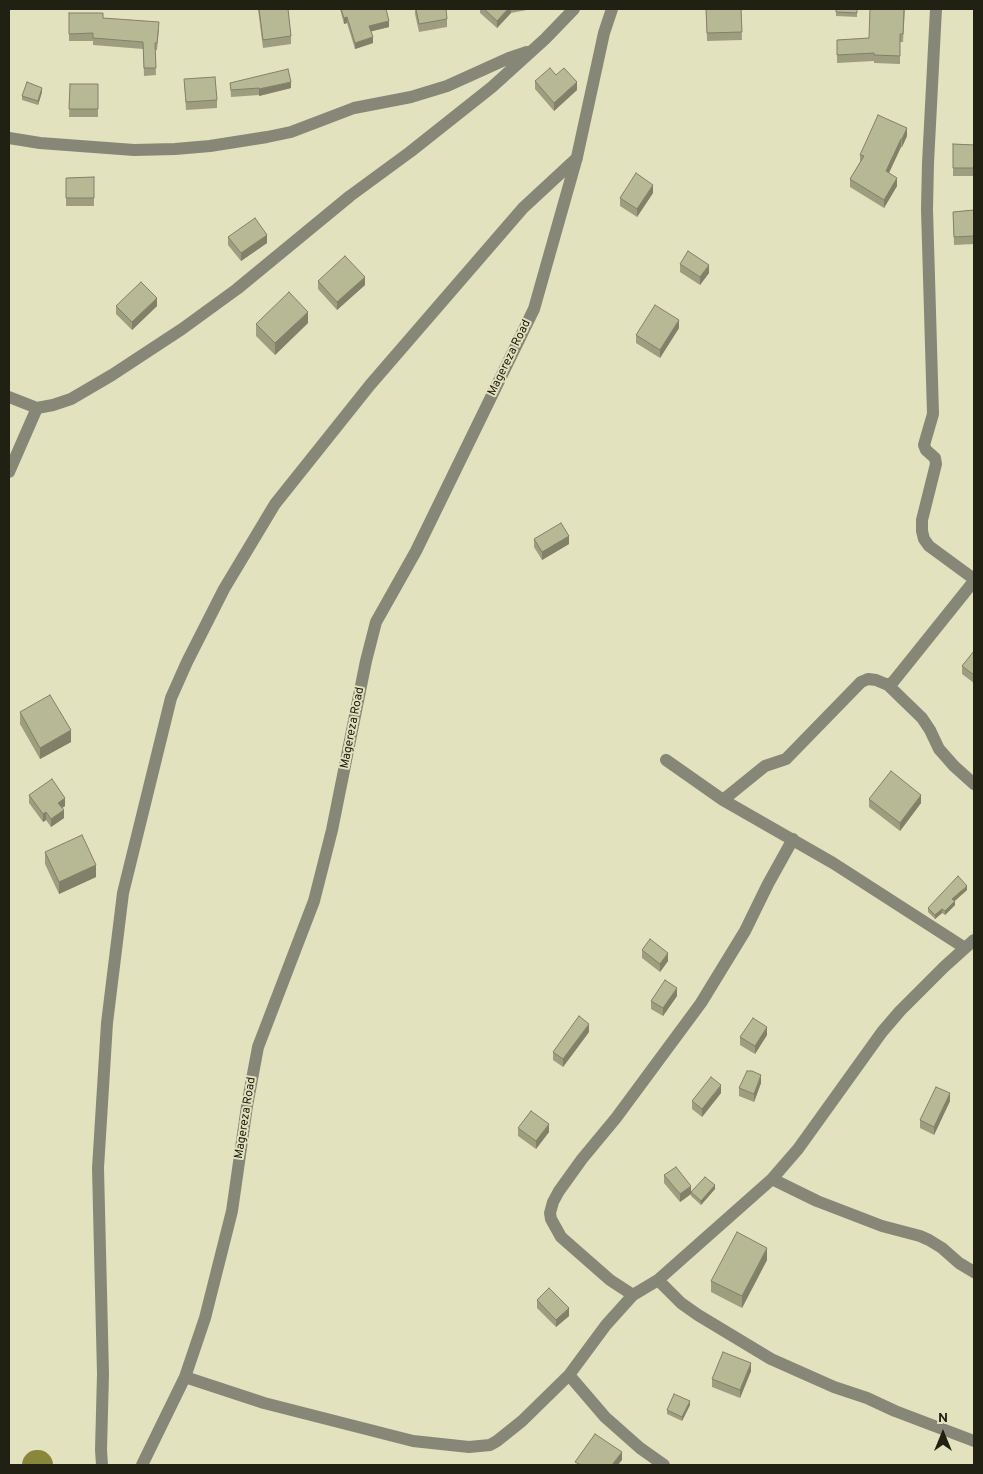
<!DOCTYPE html>
<html>
<head>
<meta charset="utf-8">
<style>
	body { margin:0 }
	#map { position:relative; width:983px; height:1474px; overflow:hidden; background:#e2e2be; font-family:Overpass,sans-serif }
	canvas { display:block }
	.frame { position:absolute; inset:0; border:10px solid #202013; pointer-events:none }
	.north { position:absolute; left:918px; top:1409px; width:50px; height:50px; -webkit-text-stroke:4px #e2e2be; paint-order:stroke; rotate:0deg; font-size:14px; font-weight:700; line-height:20px; text-align:center; color:#202013 }
	.north::after { content:''; display:block; margin:auto; width:18px; height:22px; background:#202013; clip-path:polygon(50% 0,100% 100%,50% 72%,0 100%) }
</style>
</head>
<body>
<div id="map">
<canvas width="983" height="1474"></canvas>
<div class="frame"></div>
<div class="north">N</div>
</div>
<script>
const ctx = document.querySelector('canvas').getContext('2d');
ctx.lineJoin = 'round';
const toPath = rows => new Path2D(rows.map(r => 'M' + r).join(''));
function strokePath(path, color, width, dash) { ctx.strokeStyle = color; ctx.lineWidth = width; ctx.lineCap = dash ? 'butt' : 'round'; ctx.setLineDash(dash || []); ctx.stroke(path); }
function fillPath(path, color) { ctx.fillStyle = color; ctx.fill(path, 'evenodd'); }
function label(font, color, halo, rows, align = 'center') {
  ctx.font = font + ' Overpass,sans-serif'; ctx.lineWidth = 4; ctx.setLineDash([]); ctx.textBaseline = 'middle'; ctx.strokeStyle = halo; ctx.fillStyle = color; for (const [text, x, y, turn = 0] of rows) {
    ctx.save(); ctx.translate(x, y); ctx.rotate((+turn || 0) * Math.PI / 180); ctx.textAlign = isNaN(turn) ? turn : align; if (halo) ctx.strokeText(text, 0, 0); ctx.fillText(text, 0, 0); ctx.restore();
  }
}
strokePath(toPath([
	[37,1465,38,1465]
]), '#88873b', 30);
strokePath(toPath([
	[936,9,928,163,927,209,933,414,924,445,926,450,935,458,936,464,922,520,922,531,924,539,929,546,974,579],
	[9,138,40,143,134,150,175,149,210,146,267,137,291,132,354,108,411,97,447,86,509,58,527,52],
	[9,397,37,408,53,405,71,399,112,375,182,329,237,289,350,196,410,152,492,87,545,39,574,9],
	[9,472,37,408],
	[888,685,922,718,930,730,939,749,954,766,974,784],
	[666,760,723,800,833,863,965,948],
	[723,800,765,766,786,759,861,682,868,679,876,680,888,685,893,682,974,581],
	[772,1179,817,1201,882,1226,920,1236,929,1240,942,1248,959,1263,974,1272],
	[658,1280,681,1303,698,1315,771,1359,834,1387,867,1398,895,1411,974,1441],
	[633,1295,610,1280,561,1237,551,1219,550,1213,553,1202,559,1191,582,1159,616,1118,701,1003,745,931,768,884,793,839],
	[569,1375,605,1417,640,1448,664,1465],
	[185,1377,264,1403,413,1441,469,1447,490,1445,497,1441,522,1421,569,1375,606,1325,633,1295,658,1280,772,1179,798,1149,882,1032,900,1011,944,967,974,940],
	[102,1465,101,1450,103,1374,98,1168,107,1023,123,893,171,698,187,662,224,589,275,504,370,385,523,208,577,158],
	[142,1465,185,1377,205,1318,232,1211,247,1106,258,1047,314,901,332,830,366,661,376,622,416,551,534,309,577,157,604,33,612,9]
]), '#878778', 12);
fillPath(toPath([
	[258,9,288,9,291,36,291,44,263,48],
	[340,9,386,9,389,27,371,31,373,43,355,49,347,23,344,24],
	[415,9,446,9,447,19,447,27,419,32,415,14],
	[480,9,532,9,511,13,497,28,480,13],
	[706,9,741,9,742,40,707,41],
	[836,9,857,9,857,17,836,16],
	[905,9,903,42,900,42,900,64,874,63,874,61,837,63,837,40,869,38],
	[69,13,103,18,159,29,157,50,155,50,156,75,144,76,143,49,93,45,93,41,69,41],
	[556,75,577,90,554,111,535,89,535,81],
	[184,79,217,100,217,108,186,110],
	[230,83,291,88,259,96,259,95,231,97],
	[70,84,98,84,98,117,69,117],
	[42,92,38,105,22,100,22,96],
	[907,136,902,147,901,147,889,173,897,186,884,208,850,187,850,179,860,162,860,155],
	[953,144,974,145,974,176,953,176],
	[94,177,94,206,66,206,66,178],
	[653,193,637,217,620,206,620,198],
	[974,210,974,244,954,245,953,212],
	[228,237,267,243,241,261,228,245],
	[680,264,709,273,700,285,680,272],
	[318,281,365,285,337,310,318,289],
	[116,306,157,306,132,330,116,314],
	[308,323,275,355,256,336,256,324],
	[679,328,660,358,636,343,636,335],
	[534,539,569,544,542,560,534,547],
	[974,651,974,683,962,674,962,666],
	[20,712,71,742,40,759,20,724],
	[29,795,65,806,62,808,64,818,51,827,46,820,43,822,29,803],
	[869,799,921,803,900,831,869,807],
	[45,852,96,877,59,894,45,864],
	[967,890,955,901,955,905,945,915,942,913,935,919,928,912,928,908],
	[642,950,668,961,660,972,642,958],
	[677,996,663,1016,651,1009,651,1001],
	[589,1032,563,1067,553,1060,553,1052],
	[767,1035,755,1054,740,1045,740,1037],
	[761,1083,754,1102,739,1096,739,1088],
	[721,1093,702,1117,692,1109,692,1101],
	[950,1101,934,1135,920,1128,920,1120],
	[518,1128,549,1132,536,1149,518,1136],
	[664,1175,691,1194,680,1202,664,1183],
	[715,1189,701,1205,691,1196,691,1192],
	[767,1260,742,1308,711,1292,711,1281],
	[537,1300,569,1316,556,1327,537,1308],
	[751,1371,740,1398,712,1387,712,1379],
	[690,1405,682,1421,667,1414,667,1410]
]), '#9d9e7f');
fillPath(toPath([
	[508,9,511,9,511,13,497,28,497,21],
	[347,17,347,23,344,24,344,18],
	[389,21,389,27,369,32,369,26],
	[373,37,373,43,355,49,355,43],
	[291,82,291,88,259,96,259,89],
	[577,82,577,90,554,111,554,103],
	[42,88,42,92,38,105,38,101],
	[907,128,907,136,902,147,902,139],
	[901,139,901,147,886,179,886,171],
	[897,178,897,186,884,208,884,200],
	[653,185,653,193,637,217,637,209],
	[267,235,267,243,241,261,241,253],
	[709,265,709,273,700,285,700,277],
	[365,277,365,285,337,310,337,302],
	[157,298,157,306,132,330,132,322],
	[308,312,308,323,275,355,275,343],
	[679,320,679,328,660,358,660,350],
	[569,536,569,544,542,560,542,552],
	[71,730,71,742,40,759,40,748],
	[921,795,921,803,900,831,900,823],
	[65,798,65,806,58,811,58,803],
	[64,810,64,818,51,827,51,819],
	[46,812,46,820,43,822,43,814],
	[96,865,96,877,59,894,59,882],
	[967,886,967,890,952,903,952,899],
	[955,901,955,905,945,915,945,911],
	[942,909,942,913,935,919,935,915],
	[668,953,668,961,660,972,660,964],
	[677,988,677,996,663,1016,663,1008],
	[589,1024,589,1032,563,1067,563,1059],
	[767,1027,767,1035,755,1054,755,1046],
	[761,1075,761,1083,754,1102,754,1094],
	[721,1085,721,1093,702,1117,702,1109],
	[950,1093,950,1101,934,1135,934,1127],
	[549,1124,549,1132,536,1149,536,1141],
	[715,1185,715,1189,701,1205,701,1201],
	[691,1186,691,1194,680,1202,680,1194],
	[767,1248,767,1260,742,1308,742,1296],
	[569,1308,569,1316,556,1327,556,1320],
	[751,1363,751,1371,740,1398,740,1390],
	[690,1401,690,1405,682,1421,682,1417],
	[622,1452,622,1460,618,1465,612,1465]
]), '#808168');
const building = toPath([
	[259,9,288,9,291,36,263,40,259,9],
	[341,9,386,9,389,21,369,26,373,37,355,43,347,17,344,18,341,9],
	[416,9,446,9,447,19,419,24,416,9],
	[484,9,508,9,497,21,484,9],
	[706,9,741,9,742,32,707,33,706,9],
	[836,9,857,9,857,13,836,12,836,9],
	[870,9,904,9,903,34,900,34,900,56,874,55,874,53,837,55,837,40,869,38,870,9],
	[69,13,103,13,103,18,159,22,157,43,155,43,156,68,144,68,143,42,93,38,93,33,69,34,69,13],
	[550,68,556,75,564,68,577,82,554,103,535,81,550,68],
	[288,69,291,82,259,89,259,88,231,90,230,83,288,69],
	[215,77,217,100,186,102,184,79,215,77],
	[27,82,42,88,38,101,22,96,27,82],
	[70,84,98,84,98,109,69,109,70,84],
	[878,115,907,128,902,139,901,139,886,171,897,178,884,200,850,179,864,156,860,155,878,115],
	[953,144,974,145,974,168,953,168,953,144],
	[636,173,653,185,637,209,620,198,636,173],
	[94,177,94,198,66,198,66,178,94,177],
	[974,210,974,236,954,237,953,212,974,210],
	[255,218,267,235,241,253,228,237,255,218],
	[688,251,709,265,700,277,680,264,688,251],
	[345,256,365,277,337,302,318,281,345,256],
	[141,282,157,298,132,322,116,306,141,282],
	[289,292,308,312,275,343,256,324,289,292],
	[655,305,679,320,660,350,636,335,655,305],
	[561,523,569,536,542,552,534,539,561,523],
	[974,651,974,675,962,666,974,651],
	[50,695,71,730,40,748,20,712,50,695],
	[891,771,921,795,900,823,869,799,891,771],
	[52,779,65,798,58,803,64,810,51,819,46,812,43,814,29,795,52,779],
	[82,835,96,865,59,882,45,852,82,835],
	[958,876,967,886,952,899,955,901,945,911,942,909,935,915,928,908,958,876],
	[650,939,668,953,660,964,642,950,650,939],
	[665,980,677,988,663,1008,651,1001,665,980],
	[579,1016,589,1024,563,1059,553,1052,579,1016],
	[753,1018,767,1027,755,1046,740,1037,753,1018],
	[747,1071,752,1071,761,1075,754,1094,739,1088,747,1071],
	[711,1077,721,1085,702,1109,692,1101,711,1077],
	[936,1087,950,1093,934,1127,920,1120,936,1087],
	[531,1111,549,1124,536,1141,518,1128,531,1111],
	[676,1167,691,1186,680,1194,664,1175,676,1167],
	[705,1177,715,1185,701,1201,691,1192,705,1177],
	[737,1232,767,1248,742,1296,711,1281,737,1232],
	[549,1288,569,1308,556,1320,537,1300,549,1288],
	[723,1352,751,1363,740,1390,712,1379,723,1352],
	[674,1394,690,1401,682,1417,667,1410,674,1394],
	[595,1434,622,1452,612,1465,581,1465,575,1462,595,1434]
]);
fillPath(building, '#b7b894');
strokePath(building, '#808168', 1);
label('12px', '#202013', '#e2e2be', [
	["Magereza Road",510,358,-64],
	["Magereza Road",353,728,-79],
	["Magereza Road",246,1118,-81]
]);
</script>
</body>
</html>
